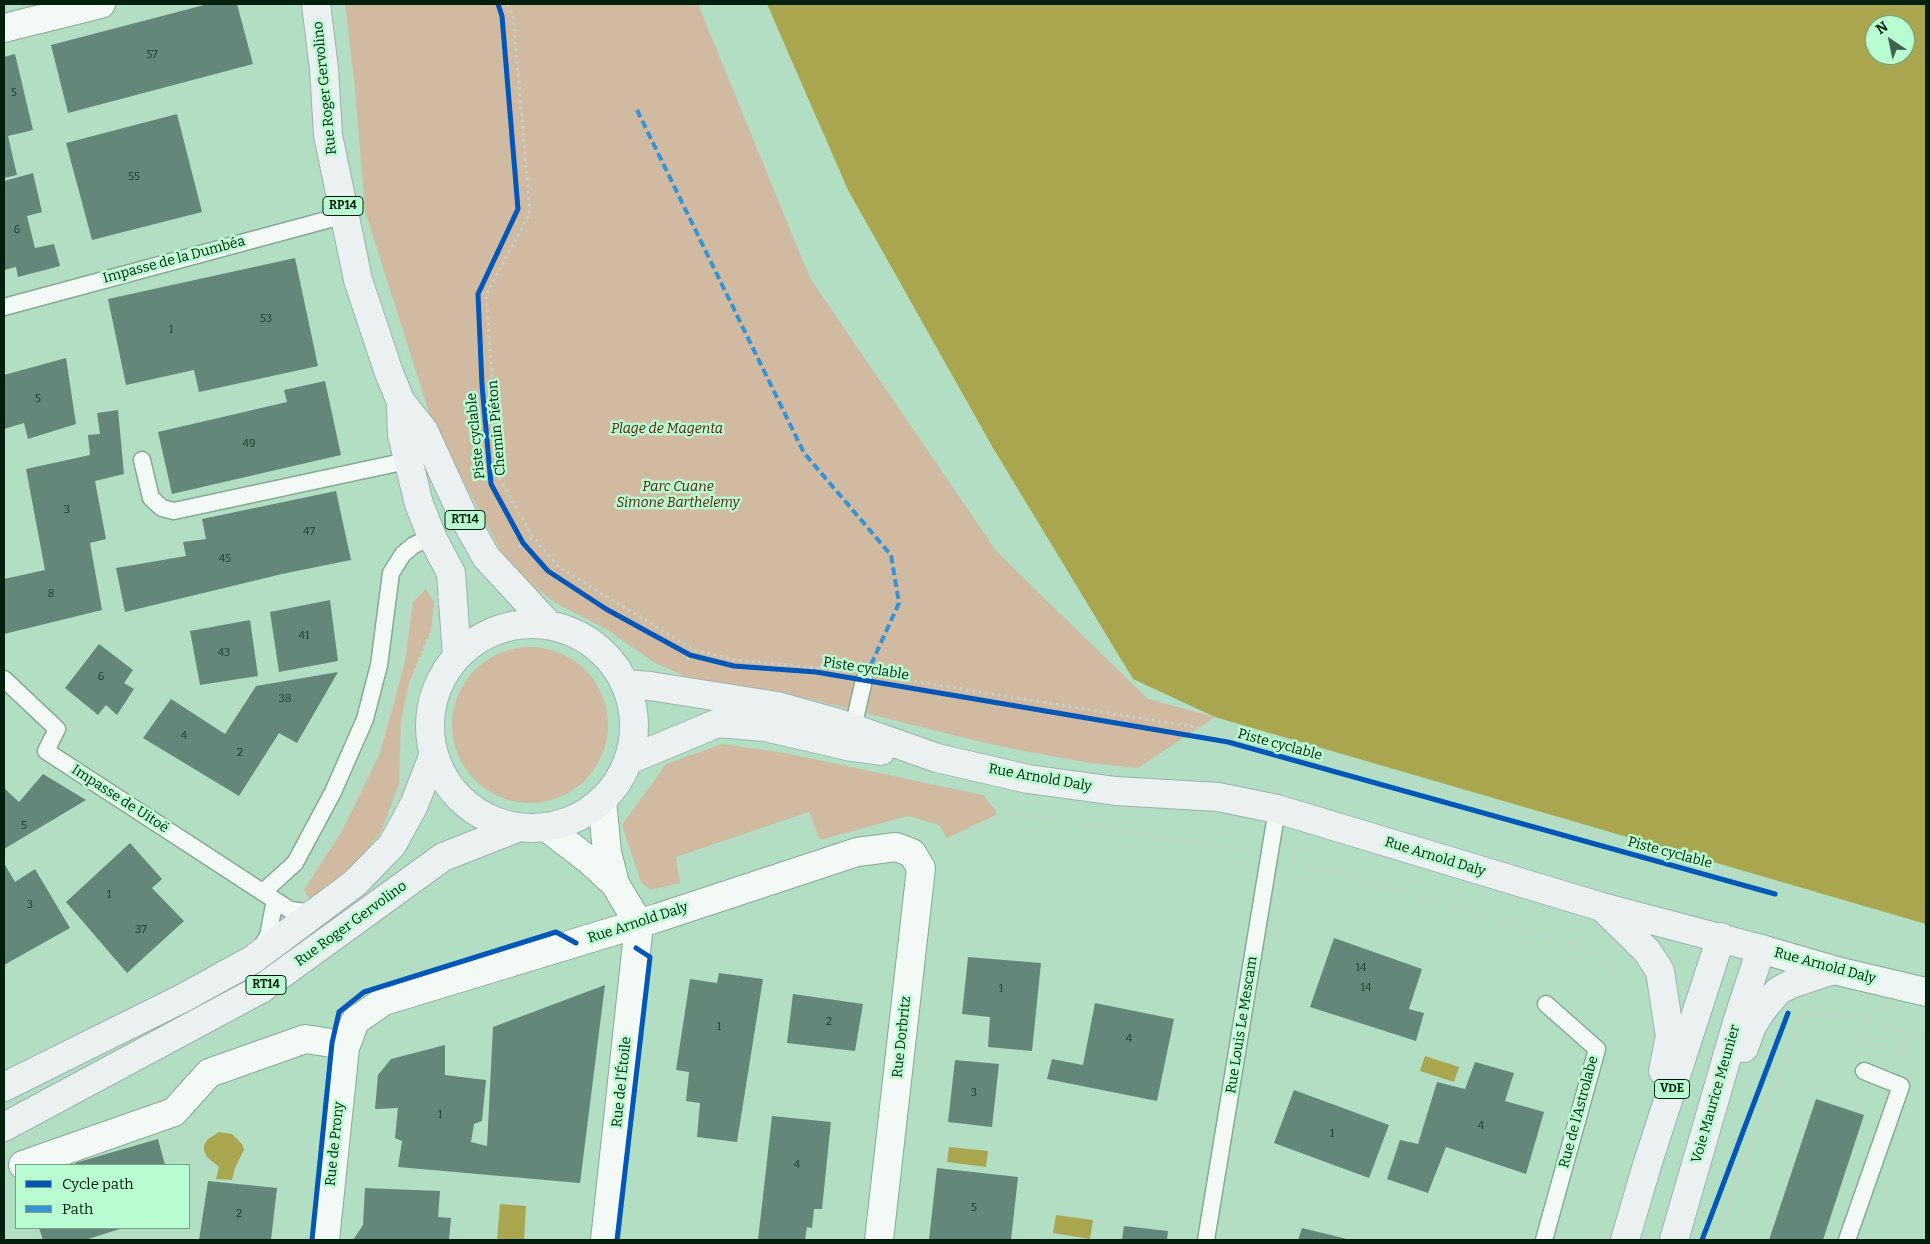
<!DOCTYPE html>
<html>
<head>
<meta charset="utf-8">
<style>
	body { margin:0 }
	#map { position:relative; width:1930px; height:1244px; overflow:hidden; background:#b2dfc3; font-family:Bitter,serif }
	canvas { display:block }
	.frame { position:absolute; inset:0; border:5px solid #00200e; pointer-events:none }
	.legend { position:absolute; left:15px; top:1164px; width:175px; height:65px; box-sizing:border-box; background:#bafcd1; border:1px solid #70a483; margin:0; padding:6px 9px; list-style:none; font-size:15px; color:#00200e }
	.legend li { display:flex; align-items:center; gap:10px; height:25px }
	.legend b { width:25px; border:1px solid #70a483 }
	.north { position:absolute; left:1865px; top:15px; width:50px; height:50px; box-sizing:border-box; background:#bafcd1; border:1px solid #70a483; border-radius:50%; rotate:326deg; font-size:14px; font-weight:700; line-height:20px; text-align:center; color:#00200e }
	.north::after { content:''; display:block; margin:auto; width:18px; height:22px; background:#3e634d; clip-path:polygon(50% 0,100% 100%,50% 72%,0 100%) }
</style>
</head>
<body>
<div id="map">
<canvas width="1930" height="1244"></canvas>
<div class="frame"></div>
<ul class="legend">
<li><b style="height:6px;background:#0057b8"></b>Cycle path</li>
<li><b style="height:6px;background:#3694d2"></b>Path</li>
</ul>
<div class="north">N</div>
</div>
<script>
const ctx = document.querySelector('canvas').getContext('2d');
ctx.lineJoin = 'round';
function fillPath(path, color) { ctx.fillStyle = color; ctx.fill(path, 'evenodd'); }
const toPath = rows => new Path2D(rows.map(r => 'M' + r).join(''));
function strokePath(path, color, width, dash) { ctx.strokeStyle = color; ctx.lineWidth = width; ctx.lineCap = dash ? 'butt' : 'round'; ctx.setLineDash(dash || []); ctx.stroke(path); }
function label(font, color, halo, rows, align = 'center') {
  ctx.font = font + ' Bitter,serif'; ctx.lineWidth = 5; ctx.setLineDash([]); ctx.textBaseline = 'middle'; ctx.strokeStyle = halo; ctx.fillStyle = color; for (const [text, x, y, turn = 0] of rows) {
    ctx.save(); ctx.translate(x, y); ctx.rotate((+turn || 0) * Math.PI / 180); ctx.textAlign = isNaN(turn) ? turn : align; if (halo) ctx.strokeText(text, 0, 0); ctx.fillText(text, 0, 0); ctx.restore();
  }
}
fillPath(toPath([
	[345,4,698,4,810,278,997,552,1148,699,1215,717,1138,768,1090,763,1018,750,973,740,786,693,711,682,682,675,655,663,606,629,557,604,528,582,504,557,432,422,365,211,355,89],
	[426,589,434,602,431,632,409,683,401,721,399,784,381,832,354,866,322,897,309,898,304,890,342,831,380,753,405,662,413,602],
	'452 725a78 78 0 1 1 156 0a78 78 0 1 1-156 0Z',
	[722,744,785,753,983,795,996,811,996,815,947,838,939,825,908,816,820,840,809,812,676,857,680,883,650,890,641,882,622,825,666,764]
]), '#d1baa2');
fillPath(toPath([
	[767,4,1926,4,1926,924,1215,717,1133,679,993,448,848,190],
	[1875,25,1905,25,1905,55,1875,55],
	[1425,1056,1459,1067,1454,1082,1420,1071],
	[219,1132,232,1134,242,1144,244,1150,235,1168,232,1180,216,1179,219,1167,207,1157,204,1151,204,1145,208,1139],
	[949,1147,988,1151,986,1167,947,1162],
	[500,1204,526,1206,524,1240,497,1240],
	[1056,1215,1093,1220,1090,1239,1053,1233]
]), '#aaa650');
fillPath(toPath([
	[208,4,237,4,253,64,68,113,51,45],
	[15,54,33,130,8,136,17,175,4,178,4,57],
	[177,114,202,212,92,240,66,143],
	[33,173,42,212,27,216,35,248,54,244,60,266,18,277,16,267,4,270,4,181],
	[295,258,318,366,199,392,194,370,126,385,108,299],
	[66,358,76,424,28,439,24,423,4,429,4,375],
	[325,381,341,455,172,494,158,432,287,402,284,390],
	[118,410,124,474,95,481,106,539,90,543,102,610,4,634,4,579,45,570,26,469,90,455,88,435,100,434,97,413],
	[336,491,351,560,282,574,125,612,116,568,186,556,183,542,206,539,202,519],
	[330,600,338,661,279,672,270,612],
	[250,620,258,676,200,685,190,631],
	[99,644,133,670,124,683,134,689,117,715,106,705,98,715,65,688],
	[338,672,297,743,279,733,239,796,143,738,171,699,225,734,256,686],
	[43,774,86,800,4,849,4,788,19,802],
	[130,843,162,879,152,888,184,921,127,973,66,902],
	[4,863,15,882,35,869,70,928,4,965],
	[1334,938,1422,969,1409,1009,1424,1013,1416,1041,1310,1007],
	[968,957,1041,963,1032,1051,988,1047,990,1017,962,1014],
	[719,973,763,979,737,1142,697,1137,700,1103,686,1101,689,1072,676,1070,690,979,717,983],
	[605,985,580,1183,398,1167,402,1141,395,1138,398,1108,375,1109,378,1075,391,1059,445,1045,445,1075,486,1080,482,1121,474,1124,471,1142,487,1146,493,1027],
	[793,994,863,1004,855,1051,787,1043],
	[1095,1003,1174,1019,1157,1101,1047,1079,1052,1059,1083,1065],
	[955,1060,999,1064,992,1127,948,1122],
	[1475,1062,1514,1073,1505,1101,1544,1112,1526,1174,1446,1147,1428,1193,1387,1179,1400,1140,1418,1144,1437,1082,1465,1089],
	[1294,1090,1389,1125,1369,1178,1274,1143],
	[1816,1099,1864,1115,1823,1240,1769,1240],
	[772,1116,831,1122,822,1209,814,1209,812,1228,807,1227,805,1240,758,1240],
	[158,1139,165,1165,76,1165,75,1163],
	[937,1168,1018,1177,1011,1240,929,1240],
	[208,1181,277,1188,271,1240,199,1240],
	[365,1188,440,1191,438,1217,451,1218,449,1240,353,1240,363,1225],
	[1124,1226,1168,1231,1167,1240,1122,1240],
	[39,1228,123,1228,85,1240,43,1240],
	[1302,1228,1351,1240,1298,1240]
]), '#638778');
const lane = toPath([
	[4,307,345,215],
	[142,460,151,498,162,508,174,511,416,459],
	[4,679,57,729,46,751,290,910,316,913],
	[853,728,864,680],
	[263,892,295,863,333,792,365,719,379,665,391,573,403,554,414,545,432,537],
	[259,950,268,936,275,900],
	[1206,1240,1277,809],
	[1544,1240,1597,1049,1546,1004],
	[1847,1240,1901,1086,1864,1071]
]);
const street = toPath([
	[4,28,101,4],
	[602,800,607,852,615,884],
	[546,827,590,861,615,884,639,924],
	[23,1165,174,1112,209,1073,305,1039,332,1043,345,1048],
	[325,1240,345,1048,355,1021,384,1001,657,918,857,852,896,847,912,853,921,868,879,1240],
	[605,1240,639,924]
]);
const secondary = toPath([
	[1761,949,1833,970,1926,992]
]);
const primary = toPath([
	[316,4,324,69,328,135,358,280,389,373,401,402,424,431,462,514,486,557,549,625],
	[401,402,402,435,419,504,432,537,451,573,457,656],
	'430 726a102 102 0 1 1 204 0a102 102 0 1 1-204 0Z',
	[626,684,650,686,777,706,838,723,937,758,1028,779,1116,791,1218,797,1277,809,1602,907,1761,949,1738,1019,1674,1240],
	[629,760,718,723,765,727,852,747,881,751],
	[1605,910,1647,951,1660,971,1670,1036,1663,1071],
	[1744,1048,1752,1026,1762,1010,1778,991,1791,984,1833,970],
	[4,1087,183,998,252,960,355,883,392,845,414,805,433,756],
	[4,1127,261,989,443,857,517,828],
	[1625,1240,1647,1165,1721,937]
]);
strokePath(lane, '#86aa94', 19);
strokePath(street, '#86aa94', 30);
strokePath(secondary, '#86aa94', 30);
strokePath(primary, '#9bb3ab', 30);
strokePath(toPath([
	[508,4,513,16,530,213,486,295,500,480,533,537,559,567,694,650,736,660,841,670],
	[519,547,533,537],
	[430,578,439,599,433,627,416,667,404,712,404,777,396,813,368,859,326,899,306,903,298,893,300,883,305,872,317,866,383,737,403,650,408,593,424,580,430,578],
	[687,660,694,650],
	[889,677,1237,734,1777,887],
	[943,846,1014,812,1244,851],
	[1294,862,1461,908,1586,949,1623,976],
	[685,875,681,860,808,818,814,835],
	[1806,1014,1848,1015,1912,1034,1926,1041],
	[1868,1021,1863,1041,1907,1052,1912,1034],
	[1714,1240,1802,1015]
]), '#c4d3ca', 3, [2.5, 4]);
strokePath(lane, '#f3faf6', 16);
strokePath(street, '#f3faf6', 28);
strokePath(secondary, '#eef6f3', 28);
strokePath(primary, '#eaf1f0', 28);
strokePath(toPath([
	[637,110,804,453,891,555,899,603,864,680]
]), '#3694d2', 4, [8, 4]);
strokePath(toPath([
	[498,4,502,16,518,209,478,294,482,385,491,484,523,543,548,571,606,609,690,655,734,666,816,672,1228,742,1775,894],
	[312,1240,332,1043,339,1012,364,992,556,932,576,943],
	[617,1240,650,957,636,948],
	[1702,1240,1788,1013]
]), '#0057b8', 5);
label('11px', '#193a28', null, [
	["57",152,55],
	["5",14,93],
	["55",134,177],
	["6",17,230],
	["53",266,319],
	["1",171,330],
	["5",38,399],
	["49",249,444],
	["3",67,510],
	["47",309,532],
	["45",225,559],
	["8",51,594],
	["41",304,636],
	["43",224,653],
	["6",101,677],
	["38",285,699],
	["4",184,736],
	["2",240,753],
	["5",24,826],
	["1",109,895],
	["3",30,905],
	["37",141,930],
	["14",1361,968],
	["14",1366,988],
	["1",1001,989],
	["2",829,1022],
	["1",719,1027],
	["4",1129,1039],
	["3",974,1093],
	["1",440,1115],
	["4",1481,1126],
	["1",1332,1134],
	["4",797,1165],
	["5",974,1208],
	["2",239,1214]
]);
for (const [x, y, w] of [
	[343,206,40],
	[465,520,40],
	[266,985,40],
	[1672,1089,35]
]) { const box = new Path2D(); box.roundRect(x - w / 2, y - 9.5, w, 19, 4); ctx.fillStyle = '#bafcd1'; ctx.fill(box); strokePath(box, '#00200e', 1); }
label('bold 12px', '#00200e', null, [
	["RP14",343,206],
	["RT14",465,520],
	["RT14",266,985],
	["VDE",1672,1089]
]);
label('14px', '#00200e', '#bafcd1', [
	["Rue Roger Gervolino",325,88,-96],
	["Impasse de la Dumbéa",174,260,-15],
	["Chemin Piéton",497,428,-95],
	["Piste cyclable",476,436,-96],
	["Piste cyclable",866,669,9],
	["Piste cyclable",1280,745,15],
	["Rue Arnold Daly",1040,778,10],
	["Impasse de Uitoë",120,799,33],
	["Piste cyclable",1670,853,15],
	["Rue Arnold Daly",1435,857,17],
	["Rue Arnold Daly",638,923,-18],
	["Rue Roger Gervolino",351,924,-36],
	["Rue Arnold Daly",1825,966,15],
	["Rue Louis Le Mescam",1242,1025,-81],
	["Rue Dorbritz",902,1037,-84],
	["Rue de l'Étoile",622,1082,-84],
	["Voie Maurice Meunier",1716,1094,-74],
	["Rue de l'Astrolabe",1579,1112,-75],
	["Rue de Prony",335,1144,-84]
]);
label('italic 14px', '#571b0a', '#bafcd1', [
	["Plage de Magenta",667,429],
	["Parc Cuane",678,487],
	["Simone Barthelemy",678,503]
]);
</script>
</body>
</html>
